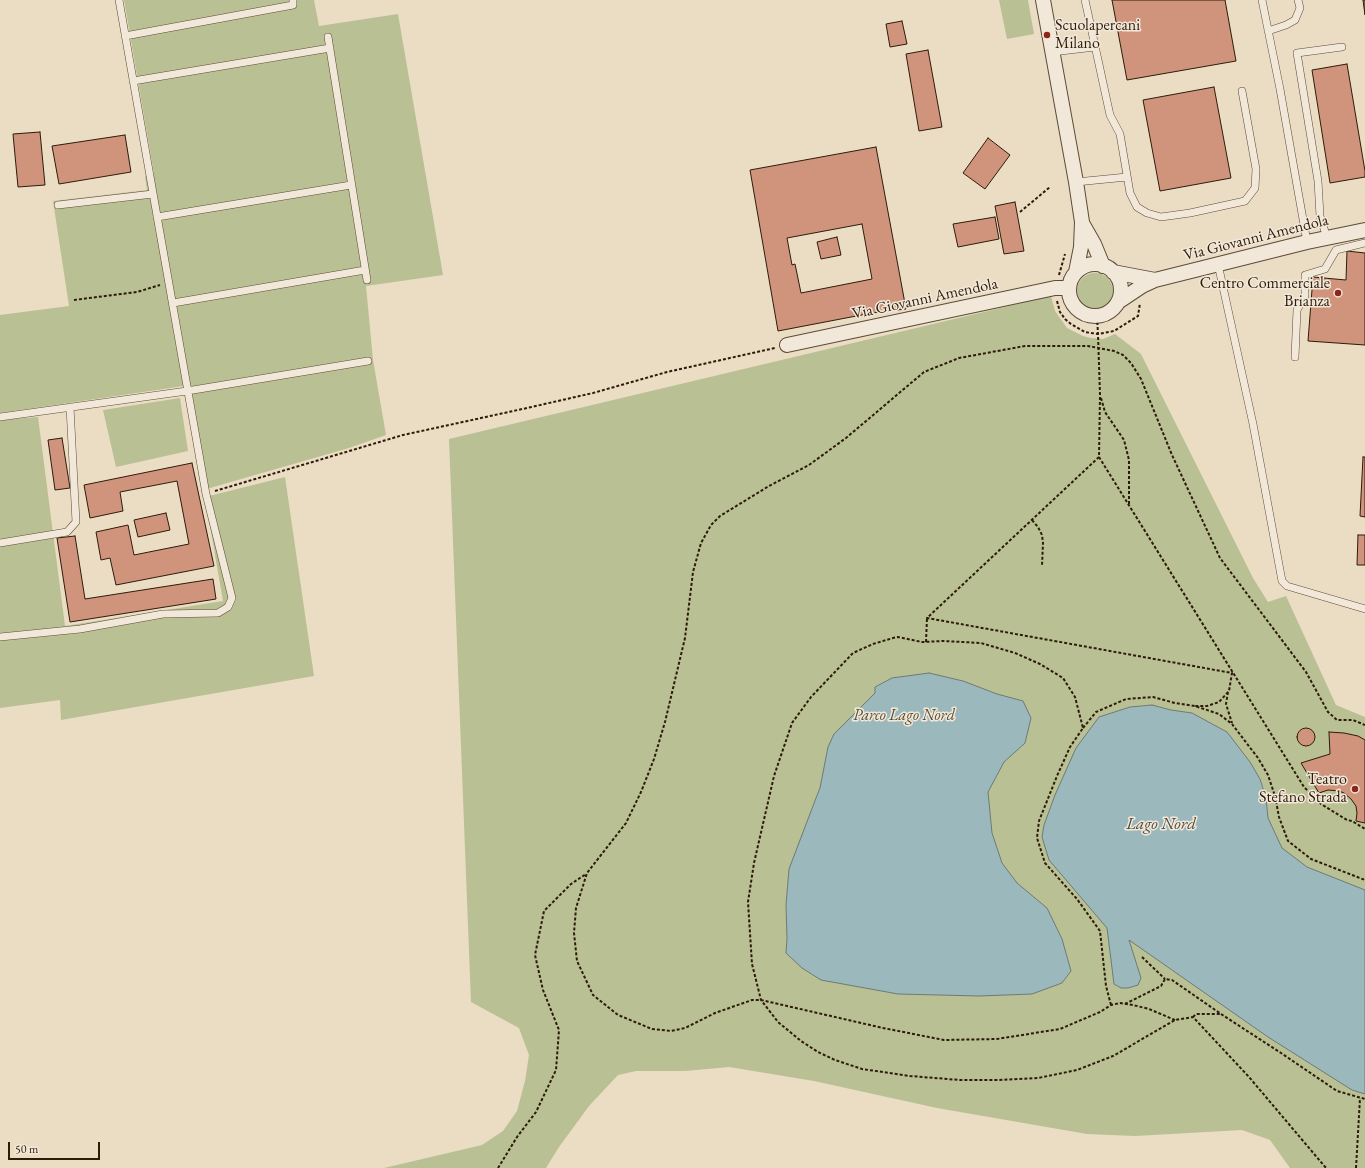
<!DOCTYPE html>
<html>
<head>
<meta charset="utf-8">
<style>
	body { margin:0 }
	#map { position:relative; width:1365px; height:1168px; overflow:hidden; background:#ebdcc4; font-family:"EB Garamond",serif }
	canvas { display:block }
	.scale { position:absolute; left:8px; top:1142px; width:92px; height:18px; box-sizing:border-box; border:2px solid #2d1b0a; border-top:0; padding-left:5px; font-size:12px; line-height:14px; white-space:nowrap; color:#2d1b0a; -webkit-text-stroke:3px #f2e8d9; paint-order:stroke }
</style>
</head>
<body>
<div id="map">
<canvas width="1365" height="1168"></canvas>
<div class="scale">50 m</div>
</div>
<script>
const ctx = document.querySelector('canvas').getContext('2d');
ctx.lineJoin = 'round';
function fillPath(path, color) { ctx.fillStyle = color; ctx.fill(path, 'evenodd'); }
const toPath = rows => new Path2D(rows.map(r => 'M' + r).join(''));
function strokePath(path, color, width, dash) { ctx.strokeStyle = color; ctx.lineWidth = width; ctx.lineCap = dash ? 'butt' : 'round'; ctx.setLineDash(dash || []); ctx.stroke(path); }
function label(font, color, halo, rows, align = 'center') {
  ctx.font = font + ' "EB Garamond",serif'; ctx.lineWidth = 3; ctx.setLineDash([]); ctx.textBaseline = 'middle'; ctx.strokeStyle = halo; ctx.fillStyle = color; for (const [text, x, y, turn = 0] of rows) {
    ctx.save(); ctx.translate(x, y); ctx.rotate((+turn || 0) * Math.PI / 180); ctx.textAlign = isNaN(turn) ? turn : align; if (halo) ctx.strokeText(text, 0, 0); ctx.fillText(text, 0, 0); ctx.restore();
  }
}
fillPath(toPath([
	[124,0,314,0,319,26,398,14,443,275,366,286,373,360,386,435,349,448,203,490,184,386,0,413,0,315,69,306,53,201,147,190,145,176,154,174],
	[999,0,1028,0,1034,34,1007,39],
	'1077 291a18 18 0 1 1 36 0a18 18 0 1 1-36 0Z',
	[1051,296,1055,311,1067,328,1083,336,1091,338,1103,339,1115,334,1141,354,1253,578,1268,602,1286,596,1336,705,1365,717,1365,1168,1290,1168,1270,1140,1242,1130,1135,1136,1087,1134,937,1108,814,1081,729,1067,685,1071,636,1071,618,1075,589,1106,559,1147,546,1168,384,1168,482,1145,503,1131,517,1111,525,1081,529,1055,519,1028,471,1002,449,439],
	[180,398,188,451,116,467,103,410],
	[38,417,65,626,223,601,205,497,285,477,314,676,61,720,60,700,0,708,0,420]
]), '#b9c093');
const water = toPath([
	[929,673,963,681,997,694,1023,701,1031,718,1025,743,1004,762,988,792,992,833,1002,863,1017,883,1047,908,1062,939,1071,971,1062,983,1032,994,979,996,898,994,821,980,802,968,786,953,787,939,786,905,789,869,816,798,820,788,828,747,834,734,875,693,875,687,892,678,929,673],
	[1152,705,1171,710,1192,713,1227,732,1250,762,1260,779,1266,798,1268,818,1282,848,1307,867,1365,890,1365,1094,1352,1090,1268,1037,1129,940,1141,978,1138,985,1128,988,1121,988,1114,984,1107,928,1049,860,1042,837,1044,825,1055,795,1076,748,1099,717,1130,707,1152,705]
]);
fillPath(water, '#9bb9bc');
strokePath(water, '#6f7a75', 1);
const building = toPath([
	[1112,0,1225,0,1236,61,1127,80,1112,0],
	[1363,0,1365,0,1365,15,1363,0],
	[902,21,907,44,890,47,886,24,902,21],
	[928,50,942,127,919,131,906,54,928,50],
	[1347,64,1365,171,1365,177,1330,183,1312,70,1347,64],
	[1214,87,1231,178,1160,191,1143,100,1214,87],
	[40,132,45,185,18,187,13,134,40,132],
	[125,135,131,172,59,184,52,146,125,135],
	[988,138,1010,155,985,189,963,173,988,138],
	[876,147,906,309,872,313,778,331,750,170,876,147],
	[1015,202,1024,251,1004,254,995,206,1015,202],
	[995,217,999,239,958,247,953,224,995,217],
	[862,224,872,279,801,293,795,264,792,265,787,238,862,224],
	[837,237,841,255,821,259,817,242,837,237],
	[1347,251,1365,253,1365,345,1308,341,1313,277,1346,280,1347,251],
	[62,438,70,488,55,490,48,440,62,438],
	[1363,457,1365,457,1365,517,1360,516,1363,457],
	[192,463,214,566,116,585,110,558,101,560,96,532,128,525,134,555,189,544,177,481,120,492,123,511,90,518,84,485,192,463],
	[166,513,170,530,138,537,134,520,166,513],
	[1358,535,1365,535,1365,565,1357,565,1358,535],
	[75,536,85,599,213,579,216,599,70,622,57,538,75,536],
	'1297 737a9 9 0 1 1 18 0a9 9 0 1 1-18 0Z',
	[1329,732,1344,733,1358,736,1365,740,1365,823,1356,821,1357,813,1356,806,1351,799,1344,793,1339,791,1328,790,1319,793,1301,763,1330,754,1329,732]
]);
fillPath(building, '#d0947d');
strokePath(building, '#2d1b0a', 1);
const lane = toPath([
	[1085,0,1110,115,1120,134,1130,193,1137,207,1147,213,1161,217,1190,213,1245,201,1255,188,1256,169,1242,91],
	[1262,0,1280,89,1307,242],
	[1268,31,1286,25,1295,20,1300,8,1298,0],
	[125,36,293,5,293,0],
	[328,37,367,280],
	[1052,52,1095,47],
	[133,81,330,48],
	[1076,182,1127,177],
	[58,205,153,194],
	[157,217,351,185],
	[1327,238,1320,216,1318,181,1297,53,1342,47],
	[1218,264,1253,424,1282,581,1287,586,1365,609],
	[173,303,365,270],
	[1295,357,1297,310,1305,296,1305,275,1325,269,1336,250,1365,243],
	[0,417,187,391,368,361],
	[0,543,67,532,76,522,70,407],
	[0,637,80,629,163,614,218,613,228,607,232,598,206,494,119,0]
]);
const street = toPath([
	[1043,0,1076,182,1082,222,1081,247,1076,272],
	[1082,223,1094,244,1103,266],
	'1069 290a26 26 0 1 1 52 0a26 26 0 1 1-52 0Z',
	[1113,272,1155,280],
	[1118,302,1142,286,1155,280,1307,242,1365,230],
	[787,345,1055,288,1069,288]
]);
strokePath(lane, '#5c4b38', 8);
strokePath(street, '#5c4b38', 16);
strokePath(toPath([
	[1020,212,1050,187],
	[1059,275,1065,254],
	[74,300,137,292,160,285],
	[1057,301,1060,312,1065,319,1071,324,1085,332,1098,334,1114,331,1138,316,1140,303],
	[1097,317,1098,334,1100,395,1099,457,1304,787,1321,804,1347,820,1352,821,1365,829],
	[1101,398,1105,412,1124,440,1129,460,1129,504],
	[1099,457,927,618,1232,673,1229,691,1219,702,1207,706,1195,706],
	[215,491,403,435,527,408,593,393,667,372,775,348],
	[1032,520,1038,527,1042,535,1043,543,1042,566],
	[926,642,927,618],
	[1228,692,1226,704,1232,723],
	[1083,728,1096,712,1126,699,1153,697,1175,703,1195,706,1219,714,1232,724,1258,758,1268,775,1275,796,1279,817,1288,841,1311,859,1365,880],
	[1142,957,1165,979],
	[1125,1004,1161,986,1165,979,1172,980,1221,1014,1281,1053,1337,1091,1365,1099],
	[1111,1005,1106,986,1100,931,1077,899,1045,863,1037,838,1039,821,1057,776,1070,747,1083,728,1075,697,1063,678,1040,664,1015,653,981,643,944,641,922,642,898,637,893,638,873,644,853,653,811,697,792,723,774,776,754,863,748,902,752,964,761,1000,778,1022,801,1041,818,1052,835,1060,862,1069,910,1076,960,1080,998,1080,1038,1078,1077,1070,1113,1056,1175,1020,1193,1017,1249,1077,1326,1168],
	[1193,1017,1196,1014,1220,1014],
	[1175,1020,1149,1009,1133,1005,1120,1003,1111,1005,1100,1012,1060,1029,997,1039,944,1040,883,1028,761,1000,752,1000,715,1013,685,1028,671,1031,652,1029,618,1015,593,995,577,961,574,933,576,908,587,873,626,823,641,792,654,759,665,722,685,638,693,572,701,543,711,525,720,516,769,486,809,465,846,438,924,372,959,358,1025,346,1088,346,1114,351,1123,355,1131,363,1141,379,1172,455,1220,558,1306,672,1328,712,1337,720,1353,720,1365,725],
	[498,1168,517,1137,536,1112,556,1070,559,1030,543,990,535,955,544,911,571,884,586,874],
	[1356,1168,1360,1098]
]), '#2d1b0a', 2, [3, 2]);
strokePath(lane, '#f2e8d9', 7);
strokePath(street, '#f2e8d9', 14);
for (const [x, y, r, color] of [
	[1047,35,4,"#8f2418"],
	[1338,293,4,"#8f2418"],
	[1355,789,4,"#8f2418"]
]) { const dot = new Path2D(); dot.arc(x, y, r, 0, 2 * Math.PI); ctx.fillStyle = color; ctx.fill(dot); strokePath(dot, '#f2e8d9', 1.5); }
label('16px', '#2d1b0a', '#f2e8d9', [
	["Scuolapercani",1055,26,"left"],
	["Milano",1055,44,"left"],
	["Centro Commerciale",1330,284],
	["Brianza",1330,302],
	["Teatro",1347,780],
	["Stefano Strada",1347,798]
], 'right');
label('16px', '#2d1b0a', '#f2e8d9', [
	["Via Giovanni Amendola",1256,238,-14],
	["Via Giovanni Amendola",925,299,-12]
]);
label('italic 16px', '#574d33', '#f2e8d9', [
	["Parco Lago Nord",904,716]
]);
label('italic 17px', '#4e4a3f', '#f2e8d9', [
	["Lago Nord",1161,824]
]);
</script>
</body>
</html>
